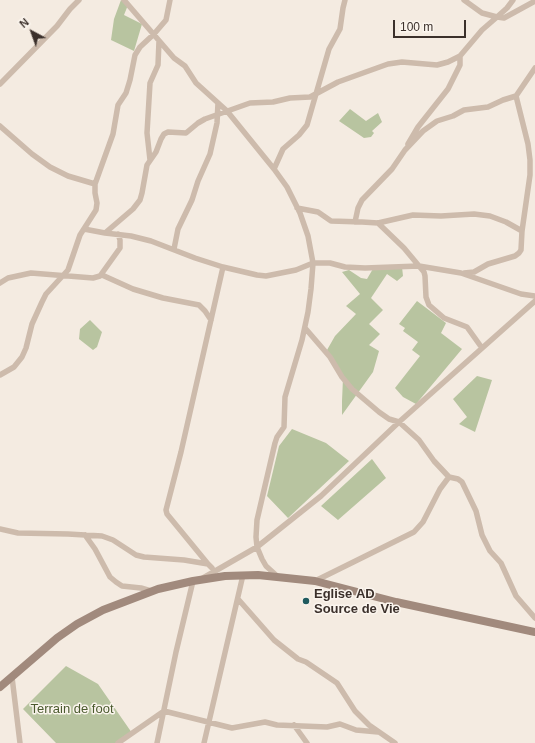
<!DOCTYPE html>
<html>
<head>
<meta charset="utf-8">
<style>
	body { margin:0 }
	#map { position:relative; width:535px; height:743px; overflow:hidden; background:#f4ebe1; font-family:Arial,sans-serif }
	canvas { display:block }
	.north { position:absolute; left:12px; top:12px; width:40px; height:40px; -webkit-text-stroke:3px #fbf5ee; paint-order:stroke; rotate:319deg; font-size:11px; font-weight:700; line-height:16px; text-align:center; color:#3b302b }
	.north::after { content:''; display:block; margin:auto; width:14px; height:18px; background:#3b302b; clip-path:polygon(50% 0,100% 100%,50% 72%,0 100%) }
	.scale { position:absolute; left:393px; top:20px; width:73px; height:18px; box-sizing:border-box; border:2px solid #3b302b; border-top:0; padding-left:5px; font-size:12px; line-height:14px; white-space:nowrap; color:#3b302b; -webkit-text-stroke:3px #fbf5ee; paint-order:stroke }
</style>
</head>
<body>
<div id="map">
<canvas width="535" height="743"></canvas>
<div class="north">N</div>
<div class="scale">100 m</div>
</div>
<script>
const ctx = document.querySelector('canvas').getContext('2d');
ctx.lineJoin = 'round';
function fillPath(path, color) { ctx.fillStyle = color; ctx.fill(path, 'evenodd'); }
const toPath = rows => new Path2D(rows.map(r => 'M' + r).join(''));
function strokePath(path, color, width, dash) { ctx.strokeStyle = color; ctx.lineWidth = width; ctx.lineCap = dash ? 'butt' : 'round'; ctx.setLineDash(dash || []); ctx.stroke(path); }
function label(font, color, halo, rows, align = 'center') {
  ctx.font = font + ' Arial,sans-serif'; ctx.lineWidth = 3; ctx.setLineDash([]); ctx.textBaseline = 'middle'; ctx.strokeStyle = halo; ctx.fillStyle = color; for (const [text, x, y, turn = 0] of rows) {
    ctx.save(); ctx.translate(x, y); ctx.rotate((+turn || 0) * Math.PI / 180); ctx.textAlign = isNaN(turn) ? turn : align; if (halo) ctx.strokeText(text, 0, 0); ctx.fillText(text, 0, 0); ctx.restore();
  }
}
fillPath(toPath([
	[121,0,128,5,124,15,142,24,134,51,111,40,114,19],
	[350,109,366,121,378,113,382,122,372,131,374,133,371,137,364,138,339,121],
	[374,267,402,267,403,276,397,281,387,274,371,298,383,310,369,324,380,334,369,345,379,351,373,372,342,415,342,401,343,378,327,350,335,336,356,314,346,306,360,294,342,272,349,270,361,278,367,279],
	[417,301,446,323,441,333,462,349,416,404,403,397,395,388,420,356,412,350,418,342,403,331,405,328,399,324],
	[90,320,102,332,97,347,93,350,79,339,80,329],
	[477,376,492,380,475,432,459,424,467,417,453,399],
	[292,429,326,443,349,461,288,518,267,496,279,446],
	[372,459,386,478,338,520,321,506],
	[66,666,98,684,132,733,118,743,56,743,23,709]
]), '#b8c4a0');
strokePath(toPath([
	[124,0,174,58,185,66,196,83,227,111,274,169,287,187,300,213,308,236,313,263,311,289,308,312,302,340,285,397,284,427,277,437,275,443,257,520,256,537,257,547,262,559,266,566,277,576],
	[464,0,482,13,497,17,507,8,513,0],
	[0,84,57,26,70,9,79,0],
	[0,126,32,154,50,167,68,176,95,184],
	[408,144,418,127,448,89,460,65,460,56],
	[150,160,147,133,150,83,158,65,159,41],
	[274,169,283,149,299,135,307,125,329,49,340,29,343,8,345,0],
	[297,208,318,212,331,221,362,222,378,223,413,215,441,216,474,214,490,216,506,222,522,231],
	[355,222,358,208,362,200,392,169,405,150,423,131,437,121,453,116,464,110,488,107,503,100,516,96,535,68],
	[378,223,404,248,424,272,425,276,426,297,429,305,444,318,467,327,482,348],
	[84,229,105,233,133,209,140,200,142,193,147,165,156,152,161,139,164,134,168,132,186,133,198,123,205,119,250,103,273,102,290,98,310,97,338,82,388,64,402,62,437,65,448,62,460,56,482,30,497,17,504,18,535,1],
	[105,233,131,236,151,241,195,258,223,267],
	[174,249,178,229,192,200,198,181,210,154,217,123,218,103],
	[464,273,474,272,488,264,515,256,519,253,521,250,522,231,530,175,530,160,528,144,516,96],
	[102,275,133,289,163,298,199,305,205,311,211,320],
	[0,283,8,278,31,273,93,278,100,276,120,248,120,240,118,234],
	[305,328,330,357,342,377,352,389,379,412,389,419,399,422,419,440,434,461,449,477,458,479,462,482,476,511,482,535,490,551,501,563,516,596,535,618],
	[0,375,14,367,22,357,26,348,32,324,42,302,46,294,68,270,80,235,96,210,97,203,95,193,95,184,113,134,118,105,126,93,130,80,135,55,140,47,154,34,166,20,170,0],
	[0,529,18,533,68,534,102,536,113,540,136,555,144,557,184,560,208,564,212,568],
	[85,535,95,549,110,577,116,582,122,586,141,588,151,591],
	[208,564,167,514,166,510,181,452,223,267,257,275,266,276,296,270,313,263,330,263,345,267,365,268,419,266,461,273,521,294,535,296],
	[203,578,257,547,321,496,399,422,535,301],
	[315,581,414,532,423,522,440,489,449,477],
	[238,599,274,640,298,659,306,662,337,683,355,711,369,725,395,743],
	[12,677,20,743],
	[294,725,307,743],
	[118,743,164,711,232,728,265,722,277,725,327,727,340,724,356,730,378,732],
	[157,743,176,652,193,581],
	[204,743,243,575]
]), '#cdbbac', 5.5);
strokePath(toPath([
	[0,687,57,638,77,624,103,610,158,589,193,581,225,576,258,575,315,581,396,602,535,632]
]), '#a18a7d', 8);
for (const [x, y, r, color] of [
	[306,601,4,"#1f5a5e"]
]) { const dot = new Path2D(); dot.arc(x, y, r, 0, 2 * Math.PI); ctx.fillStyle = color; ctx.fill(dot); strokePath(dot, '#fbf5ee', 1.5); }
label('bold 13px', '#3b302b', '#fbf5ee', [
	["Eglise AD",314,594],
	["Source de Vie",314,609]
], 'left');
label('13px', '#4a5a2e', '#fbf5ee', [
	["Terrain de foot",72,709]
]);
</script>
</body>
</html>
